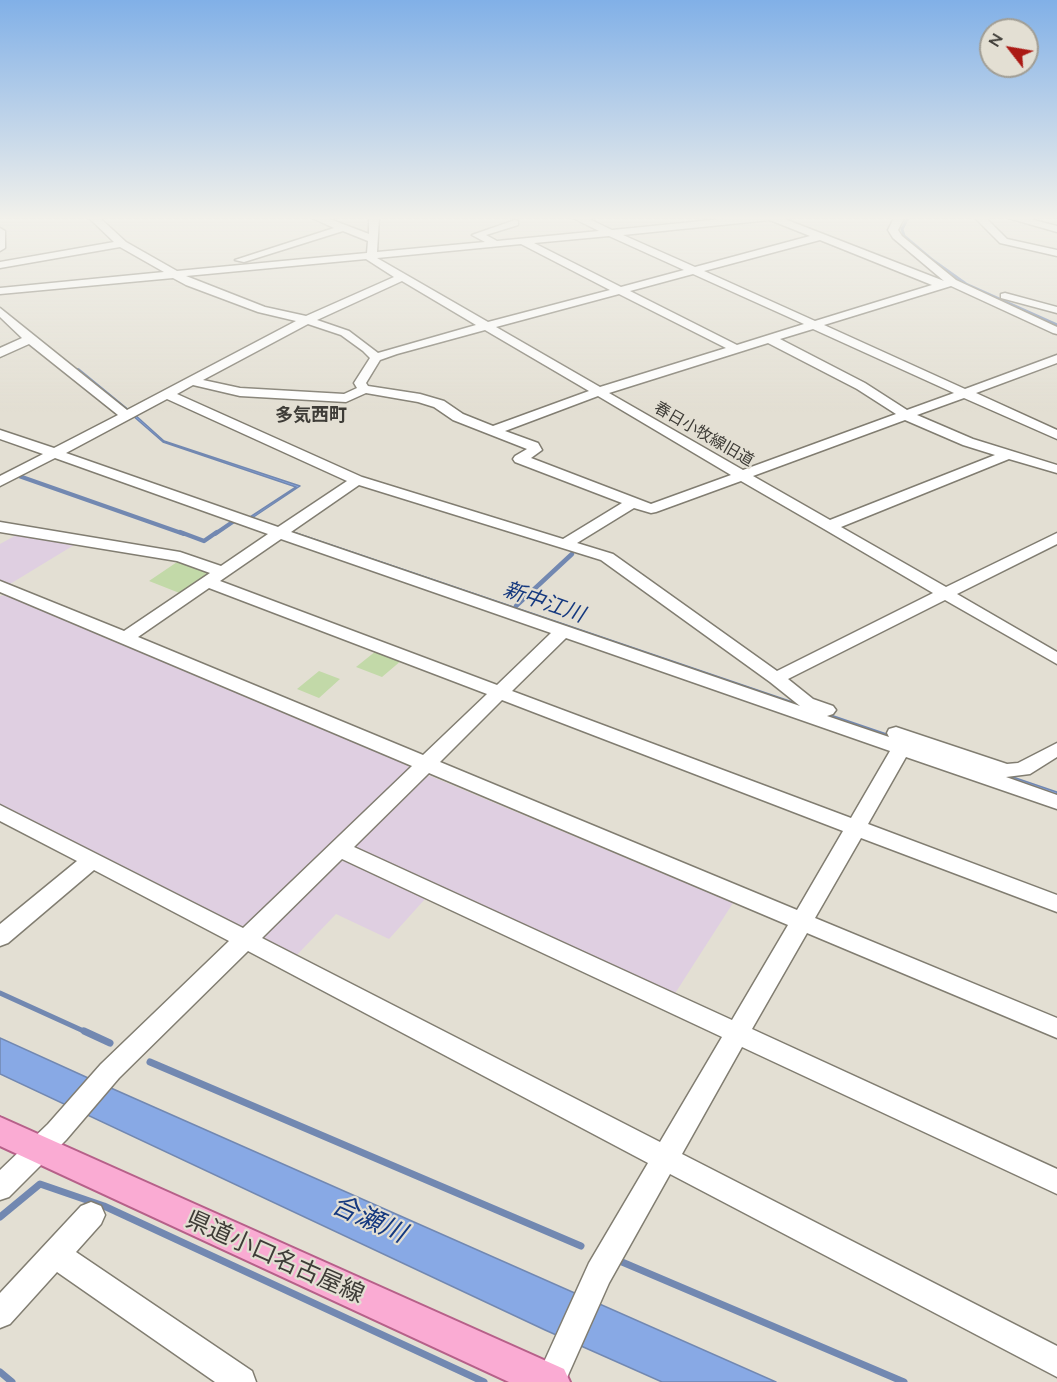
<!DOCTYPE html>
<html>
<head>
<meta charset="utf-8">
<style>
	body { margin:0 }
	#map { position:relative; width:1057px; height:1382px; overflow:hidden; background:#e3dfd3; font-family:Lato,sans-serif }
	canvas { display:block }
	.north { position:absolute; left:979px; top:18px; width:60px; height:60px; box-sizing:border-box; background:#e3dfd3; border:2px solid #a19e95; border-radius:50%; rotate:301deg; font-size:16px; font-weight:700; line-height:24px; text-align:center; color:#3e3c37 }
	.north::after { content:''; display:block; margin:auto; width:21px; height:27px; background:#ab1a14; clip-path:polygon(50% 0,100% 100%,50% 72%,0 100%) }
</style>
</head>
<body>
<div id="map">
<canvas width="1057" height="1382"></canvas>
<div class="north">N</div>
</div>
<script>
const ctx = document.querySelector('canvas').getContext('2d');
ctx.lineJoin = 'round';
function fillPath(path, color) { ctx.fillStyle = color; ctx.fill(path, 'evenodd'); }
const toPath = rows => new Path2D(rows.map(r => 'M' + r).join(''));
function strokePath(path, color, width, dash) { ctx.strokeStyle = color; ctx.lineWidth = width; ctx.lineCap = dash ? 'butt' : 'round'; ctx.setLineDash(dash || []); ctx.stroke(path); }
function label(font, color, halo, rows, align = 'center') {
  ctx.font = font + ' Lato,"Noto Sans JP",sans-serif'; ctx.lineWidth = 4.5; ctx.setLineDash([]); ctx.textBaseline = 'middle'; ctx.strokeStyle = halo; ctx.fillStyle = color; for (const [text, x, y, turn = 0] of rows) {
    ctx.save(); ctx.translate(x, y); ctx.rotate((+turn || 0) * Math.PI / 180); ctx.textAlign = isNaN(turn) ? turn : align; if (halo) ctx.strokeText(text, 0, 0); ctx.fillText(text, 0, 0); ctx.restore();
  }
}
fillPath(toPath([
	[20,533,79,542,10,584,0,580,0,544],
	[5,595,409,764,410,770,251,927,238,928,0,806,0,596],
	[428,775,733,903,674,995,356,849,355,843,422,776],
	[344,861,425,899,389,939,336,914,294,958,265,943,264,934,335,863]
]), '#dfcfe1');
fillPath(toPath([
	[180,560,211,572,211,574,182,594,149,581],
	[376,651,402,660,382,677,356,667],
	[319,671,340,679,319,698,297,689]
]), '#c2d9a8');
const water = toPath([
	[134,414,164,441,300,486,252,518,1057,792,1057,797,247,519,296,487,163,442,132,415,134,414],
	[0,1038,86,1077,776,1382,662,1382,545,1330,0,1074,0,1038]
]);
fillPath(water, '#88a9e5');
strokePath(water, '#7288b1', 1.5);
strokePath(toPath([
	[908,218,902,229,904,236,931,259,966,284,1057,325]
]), '#7288b1', 3);
strokePath(toPath([
	[78,370,128,411],
	[19,476,184,534],
	[215,534,234,521]
]), '#7288b1', 4);
strokePath(toPath([
	[180,532,204,541,217,532],
	[516,606,572,554]
]), '#7288b1', 4.5);
strokePath(toPath([
	[0,993,88,1033]
]), '#7288b1', 5);
strokePath(toPath([
	[84,1031,110,1043],
	[150,1062,581,1246],
	[0,1217,40,1184,104,1206,484,1382],
	[622,1262,904,1382],
	[0,1372,12,1382]
]), '#7288b1', 7);
const minor = toPath([
	[89,218,100,218,126,242,177,271,367,253,368,241,343,231,244,262,235,260,334,228,312,218,327,218,369,234,369,218,379,218,377,252,485,242,472,235,515,220,518,221,518,225,486,235,497,241,599,231,573,218,587,218,612,230,732,218,782,218,944,281,893,238,888,230,894,218,904,218,898,230,902,236,956,280,1057,327,1057,334,1053,333,951,286,824,325,965,389,1057,355,1057,363,976,393,1057,430,1057,439,964,398,917,415,973,439,1057,465,1057,473,1009,459,841,527,946,587,1057,533,1057,544,957,594,1057,652,1057,664,945,600,788,679,813,699,833,706,836,710,833,714,827,716,889,737,887,733,889,729,896,727,1007,764,1018,763,1057,743,1057,757,1030,774,1006,777,1057,795,1057,809,906,757,868,824,1057,895,1057,912,861,838,815,918,1057,1018,1057,1038,807,933,752,1029,1057,1169,1057,1194,742,1047,682,1154,1057,1346,1057,1377,670,1174,609,1283,565,1382,535,1382,589,1263,648,1163,248,951,119,1078,66,1140,9,1197,0,1200,0,1170,48,1124,101,1064,229,941,94,870,8,943,0,946,0,924,77,861,0,821,0,805,243,928,412,766,0,592,0,581,124,631,210,573,177,561,0,532,0,522,180,552,221,566,268,534,55,458,0,486,0,476,43,454,0,439,0,430,54,448,118,415,29,344,0,357,0,348,22,338,0,317,0,308,127,410,296,321,258,312,186,285,173,278,0,294,0,288,164,272,120,247,0,268,0,262,114,242,89,218],
	[770,220,810,236,695,267,623,235,770,220],
	[609,236,684,270,621,287,534,243,609,236],
	[820,240,932,285,815,321,704,271,820,240],
	[521,244,610,290,488,322,377,258,521,244],
	[366,259,394,277,306,316,265,307,186,276,366,259],
	[693,274,804,324,737,345,630,291,693,274],
	[402,281,476,325,378,353,349,331,317,320,402,281],
	[619,294,726,348,600,387,496,327,619,294],
	[308,324,341,335,363,351,370,358,354,383,357,388,344,394,240,388,203,380,308,324],
	[813,329,954,393,907,410,865,383,780,339,813,329],
	[485,330,589,391,493,426,463,414,444,401,420,394,368,386,366,383,380,360,397,354,485,330],
	[768,343,857,389,896,414,743,470,609,393,768,343],
	[193,385,240,396,346,402,366,393,418,402,434,407,453,420,527,449,515,456,513,459,515,462,622,503,563,539,362,477,177,394,193,385],
	[598,396,731,475,651,504,531,458,542,450,538,443,505,431,598,396],
	[167,399,347,481,278,527,66,453,167,399],
	[905,420,963,445,995,455,830,520,753,476,905,420],
	[741,481,824,529,933,593,777,671,613,554,577,543,634,508,651,513,656,512,741,481],
	[359,485,601,560,770,682,800,706,291,532,359,485],
	[281,539,551,633,497,685,220,581,281,539],
	[209,588,487,694,423,755,138,637,209,588],
	[566,638,890,751,851,818,512,691,566,638],
	[502,700,843,831,797,910,440,762,502,700],
	[429,773,788,925,732,1020,354,847,429,773],
	[342,859,722,1037,660,1142,262,938,342,859],
	[975,218,986,218,1007,239,1057,250,1057,256,1000,243,975,218],
	[1008,218,1026,218,1057,226,1057,232,1008,218],
	[0,228,5,231,5,248,0,251,0,228],
	[1005,293,1057,307,1057,313,1001,298,1001,294,1005,293],
	[91,1202,101,1206,105,1215,101,1224,76,1252,252,1371,256,1382,215,1382,57,1272,10,1324,0,1328,0,1293,81,1206,91,1202]
]);
const major = toPath([
	[0,1117,564,1369,570,1382,509,1382,0,1146,0,1117]
]);
strokePath(minor, '#817d71', 3);
strokePath(major, '#b66089', 4);
fillPath(minor, '#fff');
fillPath(major, '#faabd3');
const sky = ctx.createLinearGradient(0, 0, 0, 412);
sky.addColorStop(0, '#81b0e7');
sky.addColorStop(0.53, '#f2f1eb');
sky.addColorStop(1, '#f2f1eb00');
ctx.fillStyle = sky;
ctx.fillRect(0, 0, 1057, 412);
label('16px', '#3e3c37', '#e3dfd3', [
	["春日小牧線旧道",704,434,30]
]);
label('bold 18px', '#3e3c37', '#e3dfd3', [
	["多気西町",311,415]
]);
label('italic 21px', '#15397f', '#e3dfd3', [
	["新中江川",544,602,19]
]);
label('24px', '#3e3c37', '#e3dfd3', [
	["県道小口名古屋線",275,1257,24]
]);
label('italic 26px', '#15397f', '#e3dfd3', [
	["合瀬川",369,1219,24]
]);
</script>
</body>
</html>
